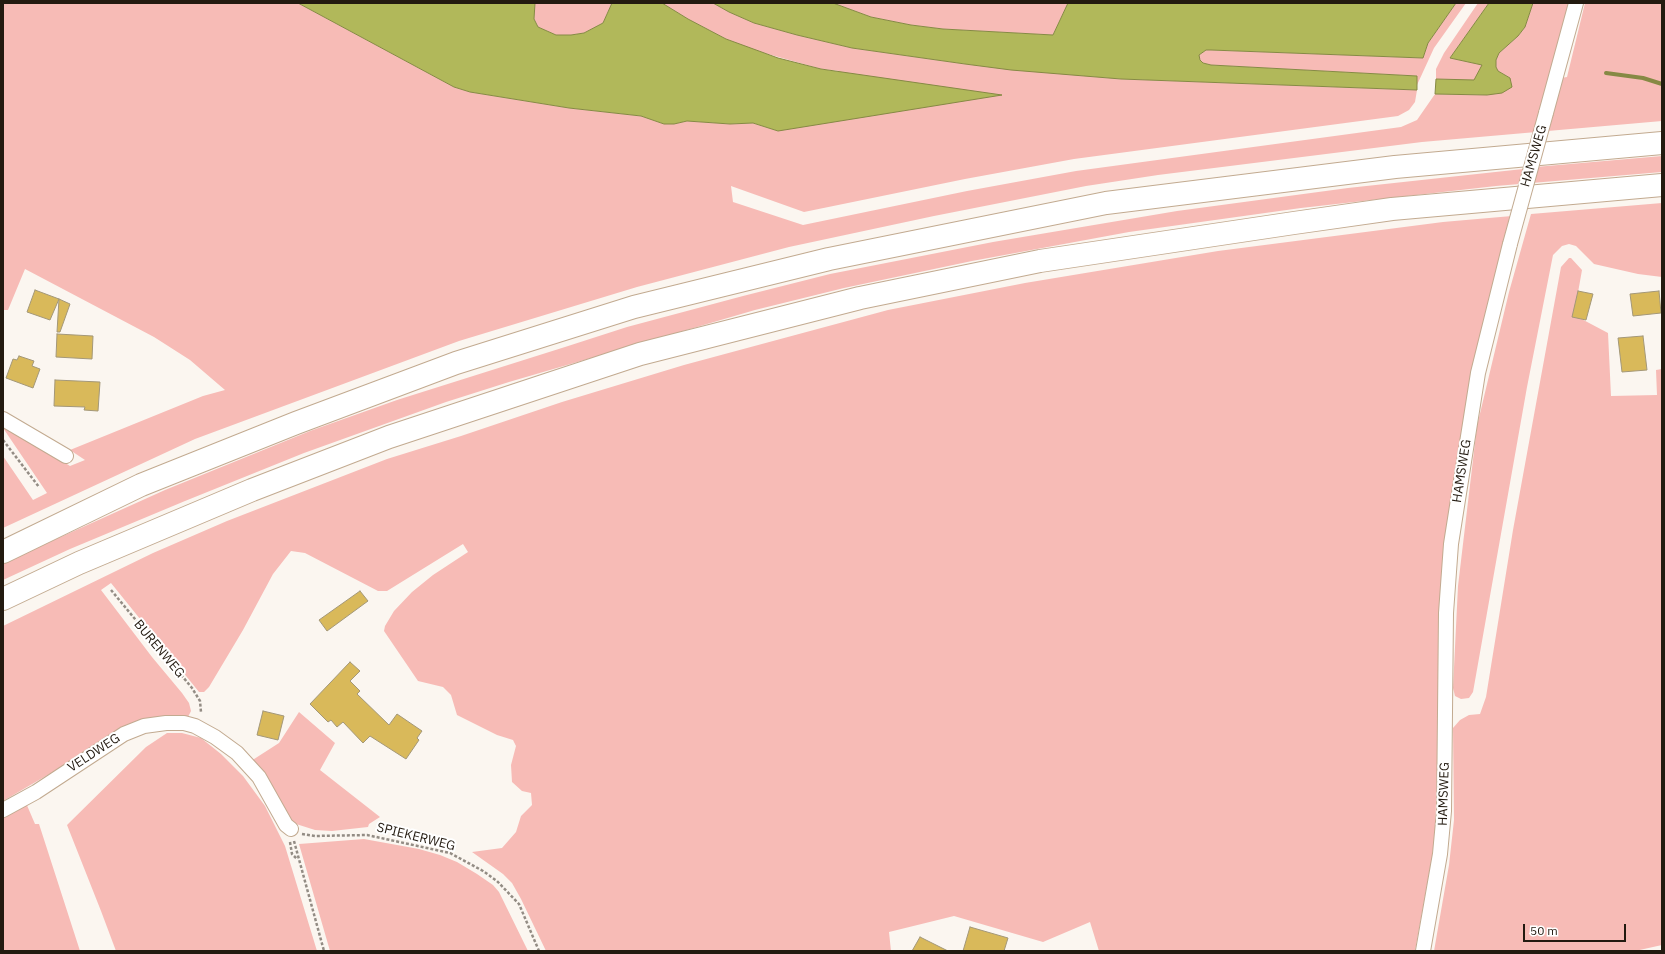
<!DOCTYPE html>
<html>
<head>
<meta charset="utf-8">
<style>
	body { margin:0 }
	#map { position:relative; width:1665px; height:954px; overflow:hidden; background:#fbf6f0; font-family:"IBM Plex Sans",sans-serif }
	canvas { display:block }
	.frame { position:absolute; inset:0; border:4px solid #231a10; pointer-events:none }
	.scale { position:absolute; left:1523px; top:924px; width:103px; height:18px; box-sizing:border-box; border:2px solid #231a10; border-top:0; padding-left:5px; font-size:12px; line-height:14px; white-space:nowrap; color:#231a10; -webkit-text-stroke:3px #fff; paint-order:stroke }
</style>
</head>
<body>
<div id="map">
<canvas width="1665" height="954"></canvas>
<div class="frame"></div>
<div class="scale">50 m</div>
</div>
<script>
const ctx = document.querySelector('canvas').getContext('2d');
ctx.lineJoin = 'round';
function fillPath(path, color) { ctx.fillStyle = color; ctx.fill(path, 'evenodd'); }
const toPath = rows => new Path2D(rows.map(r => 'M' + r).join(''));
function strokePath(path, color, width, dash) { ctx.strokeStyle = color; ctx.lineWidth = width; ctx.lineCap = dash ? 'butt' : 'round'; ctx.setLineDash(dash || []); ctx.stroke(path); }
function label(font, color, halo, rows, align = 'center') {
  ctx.font = font + ' "IBM Plex Sans",sans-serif'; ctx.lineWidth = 4; ctx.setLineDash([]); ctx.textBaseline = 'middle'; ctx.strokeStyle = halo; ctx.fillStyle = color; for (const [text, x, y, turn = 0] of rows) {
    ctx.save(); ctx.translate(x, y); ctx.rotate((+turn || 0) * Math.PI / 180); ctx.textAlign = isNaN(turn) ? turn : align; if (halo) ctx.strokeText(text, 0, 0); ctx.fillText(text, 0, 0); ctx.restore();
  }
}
fillPath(toPath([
	[3,3,298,3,454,87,470,92,569,108,641,116,664,124,674,124,687,121,730,124,753,123,778,131,839,71,821,69,750,49,726,39,688,19,662,3,713,3,729,12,754,23,797,35,852,48,965,64,1121,79,1417,90,1415,102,1409,110,1398,116,1074,159,965,179,804,212,731,186,733,202,803,225,967,191,1076,171,1401,127,1417,120,1435,94,1487,95,1510,78,1498,71,1496,67,1496,60,1499,53,1518,36,1525,27,1533,3,1569,3,1548,80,1567,77,1585,3,1662,3,1662,121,1422,142,1158,175,1086,186,934,216,789,247,637,287,459,341,195,439,3,528,3,456,33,500,47,493,3,428,3,423,70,466,85,460,70,450,203,396,225,390,190,360,154,337,25,269,8,310,3,310],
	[535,3,612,3,603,23,584,33,571,35,556,35,538,27,534,19],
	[833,3,1068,3,1053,35,943,29,911,25,871,17],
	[1456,3,1466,3,1434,48,1417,85,1417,76,1211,65,1203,63,1199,58,1199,55,1206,50,1211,50,1423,58,1428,43],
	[1478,3,1489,3,1450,58,1483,65,1474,81,1436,79,1436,69,1444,53],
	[1662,156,1662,172,1496,186,1301,208,1129,232,972,261,844,288,755,310,509,382,446,402,304,453,185,501,70,549,3,580,3,563,165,490,310,431,397,400,565,347,627,327,743,296,830,274,993,242,1177,211,1348,188,1523,169,1524,168],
	[1662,203,1662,277,1638,274,1594,264,1576,246,1569,244,1562,246,1553,255,1527,387,1473,692,1469,698,1461,699,1455,696,1453,688,1458,586,1477,426,1509,292,1531,214],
	[1512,216,1443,593,1435,833,1432,857,1415,951,1099,951,1090,922,1043,942,954,916,889,932,891,951,546,951,521,899,512,883,503,874,472,852,502,848,516,832,521,816,532,805,531,793,522,791,512,782,511,765,516,746,513,740,497,735,457,715,451,695,443,687,418,681,384,631,385,626,394,611,412,592,433,575,468,552,463,544,387,591,378,591,305,553,291,551,273,574,243,630,209,687,204,692,199,692,111,583,101,590,152,657,182,693,189,703,191,711,187,719,178,717,156,717,135,724,3,801,3,626,153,553,227,521,387,459,461,436,562,402,684,365,888,310,1025,283,1218,251,1443,222],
	[1569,258,1571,258,1582,270,1574,315,1608,333,1611,396,1657,395,1656,370,1662,369,1662,945,1635,951,1434,951,1449,865,1454,820,1453,728,1460,720,1469,715,1480,714,1486,697,1513,530,1561,267],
	[299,712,335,743,320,770,380,817,369,824,368,827,332,831,315,830,293,823,267,778,251,761,279,743],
	[167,733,182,733,201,738,221,754,243,776,265,806,285,846,317,951,116,951,101,911,67,825,146,747],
	[26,803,35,824,39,824,80,951,3,951,3,814],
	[364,839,419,849,440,855,457,862,477,874,493,885,499,892,528,951,330,951,299,844]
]), '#f7bbb6');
const water = toPath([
	[298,3,535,3,534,19,538,27,556,35,571,35,584,33,603,23,612,3,662,3,688,19,726,39,778,58,821,69,1002,95,778,131,753,123,730,124,687,121,674,124,664,124,641,116,569,108,470,92,454,87,298,3],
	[713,3,833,3,871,17,911,25,943,29,1053,35,1068,3,1456,3,1428,43,1423,58,1211,50,1206,50,1199,55,1200,60,1203,63,1211,65,1417,76,1417,90,1121,79,1011,70,965,64,852,48,797,35,754,23,729,12,713,3],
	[1489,3,1533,3,1525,27,1518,36,1499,53,1496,60,1496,67,1498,71,1510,78,1512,87,1502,93,1487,95,1435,94,1436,79,1474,80,1482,65,1450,58,1489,3]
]);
fillPath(water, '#b1b85a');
strokePath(water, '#868944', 1);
strokePath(toPath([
	[1606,73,1643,78,1662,84]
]), '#868944', 4);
const building = toPath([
	[35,290,59,299,50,320,27,312,35,290],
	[1578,291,1593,294,1586,320,1572,317,1578,291],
	[1659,291,1661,313,1633,316,1630,294,1659,291],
	[59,299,70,304,60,332,57,332,59,299],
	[57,334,93,336,92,359,56,357,57,334],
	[1643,336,1647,370,1622,372,1618,338,1643,336],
	[19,356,34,361,32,366,40,369,33,388,6,378,13,359,17,360,19,356],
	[55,380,100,382,98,411,84,410,85,407,54,406,55,380],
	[360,591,368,601,327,631,319,620,360,591],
	[350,662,360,671,350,681,360,691,357,694,389,725,397,714,422,731,417,738,419,740,406,759,370,736,363,743,343,722,337,727,331,720,328,722,310,704,350,662],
	[263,711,284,716,278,740,257,735,263,711],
	[970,927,1008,938,1004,951,963,951,970,927],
	[920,937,948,951,912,951,920,937]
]);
fillPath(building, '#d9b95a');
strokePath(building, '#a39778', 1);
const street = toPath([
	[1546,113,1576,3],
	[3,419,66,456],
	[3,810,36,792,124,734,144,726,166,723,184,723,195,726,215,737,237,753,259,777,286,825,291,829],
	[1423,951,1440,854,1444,811,1446,613,1451,544,1478,373,1510,244]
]);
const highway = toPath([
	[3,552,141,485,296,423,456,363,634,307,829,259,1106,203,1395,167,1662,143],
	[3,599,79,563,252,490,389,437,640,354,860,298,1040,261,1294,223,1392,209,1662,185]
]);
strokePath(street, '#c2aa90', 16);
strokePath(highway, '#c2aa90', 24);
strokePath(toPath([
	[3,440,39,487],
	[111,590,192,688,200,701,201,712],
	[302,834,315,836,367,835,450,853,483,871,497,881,519,904,539,951],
	[294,841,324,951],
	[290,842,292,854,297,859]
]), '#938c84', 2.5, [3, 2]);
strokePath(street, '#fff', 14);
strokePath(highway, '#fff', 22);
const streetBridge = toPath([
	[1510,244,1546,113]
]);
strokePath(streetBridge, '#c2aa90', 16, []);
strokePath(streetBridge, '#fff', 14);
label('13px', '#231a10', '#fff', [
	["HAMSWEG",1534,156,-74],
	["HAMSWEG",1462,471,-81],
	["BURENWEG",159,649,50],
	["VELDWEG",94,753,-33],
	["HAMSWEG",1444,794,-88],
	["SPIEKERWEG",416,837,14]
]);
</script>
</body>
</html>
